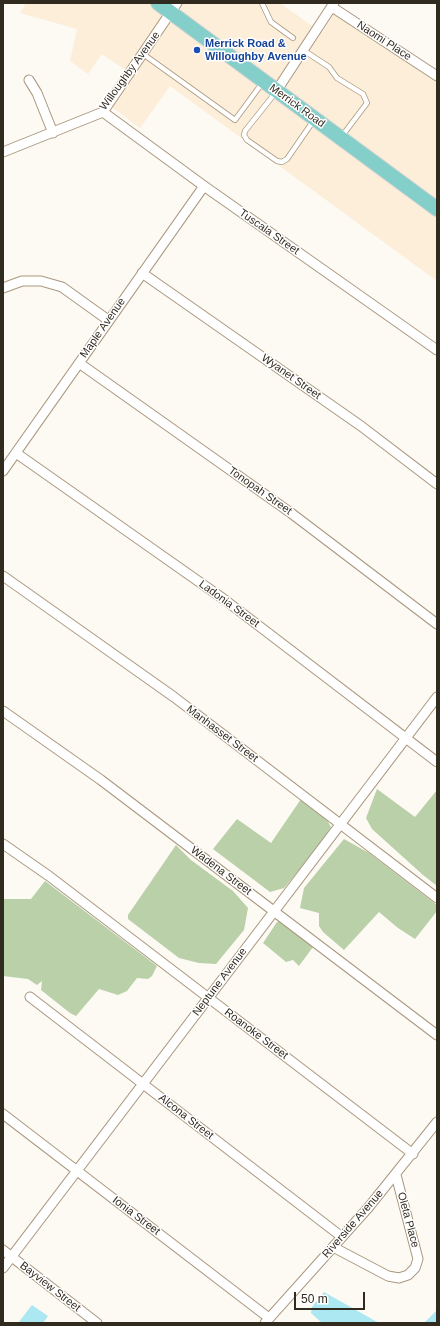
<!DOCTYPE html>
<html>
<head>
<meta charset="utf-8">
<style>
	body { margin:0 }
	#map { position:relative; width:440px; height:1326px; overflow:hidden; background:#fdf9f3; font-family:Arial,sans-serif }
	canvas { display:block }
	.frame { position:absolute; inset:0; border:4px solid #312a1f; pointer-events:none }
	.scale { position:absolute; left:294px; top:1292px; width:71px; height:18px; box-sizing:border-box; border:2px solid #312a1f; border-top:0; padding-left:5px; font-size:12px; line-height:14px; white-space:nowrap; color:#312a1f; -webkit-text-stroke:3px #fff; paint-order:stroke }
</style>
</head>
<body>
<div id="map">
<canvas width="440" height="1326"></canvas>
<div class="frame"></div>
<div class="scale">50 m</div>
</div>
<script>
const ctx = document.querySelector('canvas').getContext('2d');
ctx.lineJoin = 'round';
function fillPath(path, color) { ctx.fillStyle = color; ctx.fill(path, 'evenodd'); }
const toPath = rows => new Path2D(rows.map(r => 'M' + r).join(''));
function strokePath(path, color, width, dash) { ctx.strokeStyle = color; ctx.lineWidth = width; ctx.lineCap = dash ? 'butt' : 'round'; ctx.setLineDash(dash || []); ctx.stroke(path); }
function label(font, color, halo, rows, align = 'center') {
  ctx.font = font + ' Arial,sans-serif'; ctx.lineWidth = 3; ctx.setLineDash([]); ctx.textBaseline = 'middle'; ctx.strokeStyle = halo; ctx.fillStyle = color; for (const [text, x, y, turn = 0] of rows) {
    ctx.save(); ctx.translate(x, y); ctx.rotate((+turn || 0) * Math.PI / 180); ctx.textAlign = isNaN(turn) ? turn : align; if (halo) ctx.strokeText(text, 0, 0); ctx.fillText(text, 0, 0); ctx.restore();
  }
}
fillPath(toPath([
	[26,3,280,3,322,33,335,12,437,81,437,281,170,86,140,128,112,107,134,76,102,54,88,74,70,61,77,29,20,13]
]), '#fceed9');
fillPath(toPath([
	[377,789,415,817,437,790,437,886,423,875,372,829,366,818],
	[301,799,327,820,331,827,319,846,284,888,270,892,213,849,237,819,271,843],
	[344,839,369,853,437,905,437,911,415,939,398,928,379,912,344,950,323,932,319,926,319,913,300,908,304,888],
	[176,845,191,860,233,891,248,908,244,930,216,964,199,963,179,958,128,919,128,915],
	[45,881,157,966,152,976,148,979,137,978,127,991,118,995,99,989,76,1016,70,1013,41,990,42,981,37,985,28,979,3,976,3,899,31,899],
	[281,921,313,947,299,966,293,960,286,962,263,943,277,922]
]), '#b9d0a9');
fillPath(toPath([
	[324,1292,379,1323,322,1323,311,1313,312,1307],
	[32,1305,48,1316,43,1323,18,1323],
	[437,1310,437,1323,424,1323]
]), '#ace8f1');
const lane = toPath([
	[262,3,271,22,293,38],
	[303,50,329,67,337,78,363,94,367,103,342,136],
	[143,54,235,120,263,82],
	[276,92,245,131,244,135,247,140,277,161,282,162,287,159,314,120]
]);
const street = toPath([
	[332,7,437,76],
	[29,80,37,93,53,133],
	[277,90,334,3],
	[103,112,204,186,437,350],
	[3,152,103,112,177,3],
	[142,273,361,426,437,484],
	[3,288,22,281,41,281,62,287,108,320],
	[79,363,291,513,437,624],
	[16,453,225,600,437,762],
	[3,471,204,186],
	[3,576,174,697,437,898],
	[3,711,101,780,437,1035],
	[3,844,49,876,413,1154],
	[30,997,342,1237],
	[3,1114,269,1318],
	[333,1247,388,1276,399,1278,408,1275,415,1268,418,1259,396,1175],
	[3,1250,97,1323],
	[3,1268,437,697],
	[265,1323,368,1208,437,1122]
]);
const primary = toPath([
	[158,3,437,209]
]);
strokePath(lane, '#aa987f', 6);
strokePath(street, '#aa987f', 11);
strokePath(primary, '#d6d4d2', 16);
strokePath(lane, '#fff', 4.5);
strokePath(street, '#fff', 9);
strokePath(primary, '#84cfca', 14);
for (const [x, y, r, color] of [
	[197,50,4,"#1a4fb4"]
]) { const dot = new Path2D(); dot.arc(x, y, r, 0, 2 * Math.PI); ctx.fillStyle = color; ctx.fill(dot); strokePath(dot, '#fff', 1.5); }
label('11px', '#312a1f', '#fff', [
	["Naomi Place",384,41,33],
	["Willoughby Avenue",130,71,-54],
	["Merrick Road",297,106,36],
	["Tuscala Street",269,232,35],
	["Maple Avenue",103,328,-55],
	["Wyanet Street",291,377,35],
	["Tonopah Street",260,491,35],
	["Ladonia Street",229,604,36],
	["Manhasset Street",222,734,37],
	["Wadena Street",221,871,37],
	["Neptune Avenue",220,982,-53],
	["Roanoke Street",256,1034,37],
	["Alcona Street",186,1117,38],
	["Ionia Street",136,1216,37],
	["Oleta Place",408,1220,75],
	["Riverside Avenue",353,1224,-49],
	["Bayview Street",50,1287,38]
]);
label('bold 11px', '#164399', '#fff', [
	["Merrick Road &",205,44],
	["Willoughby Avenue",205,57]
], 'left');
</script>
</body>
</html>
